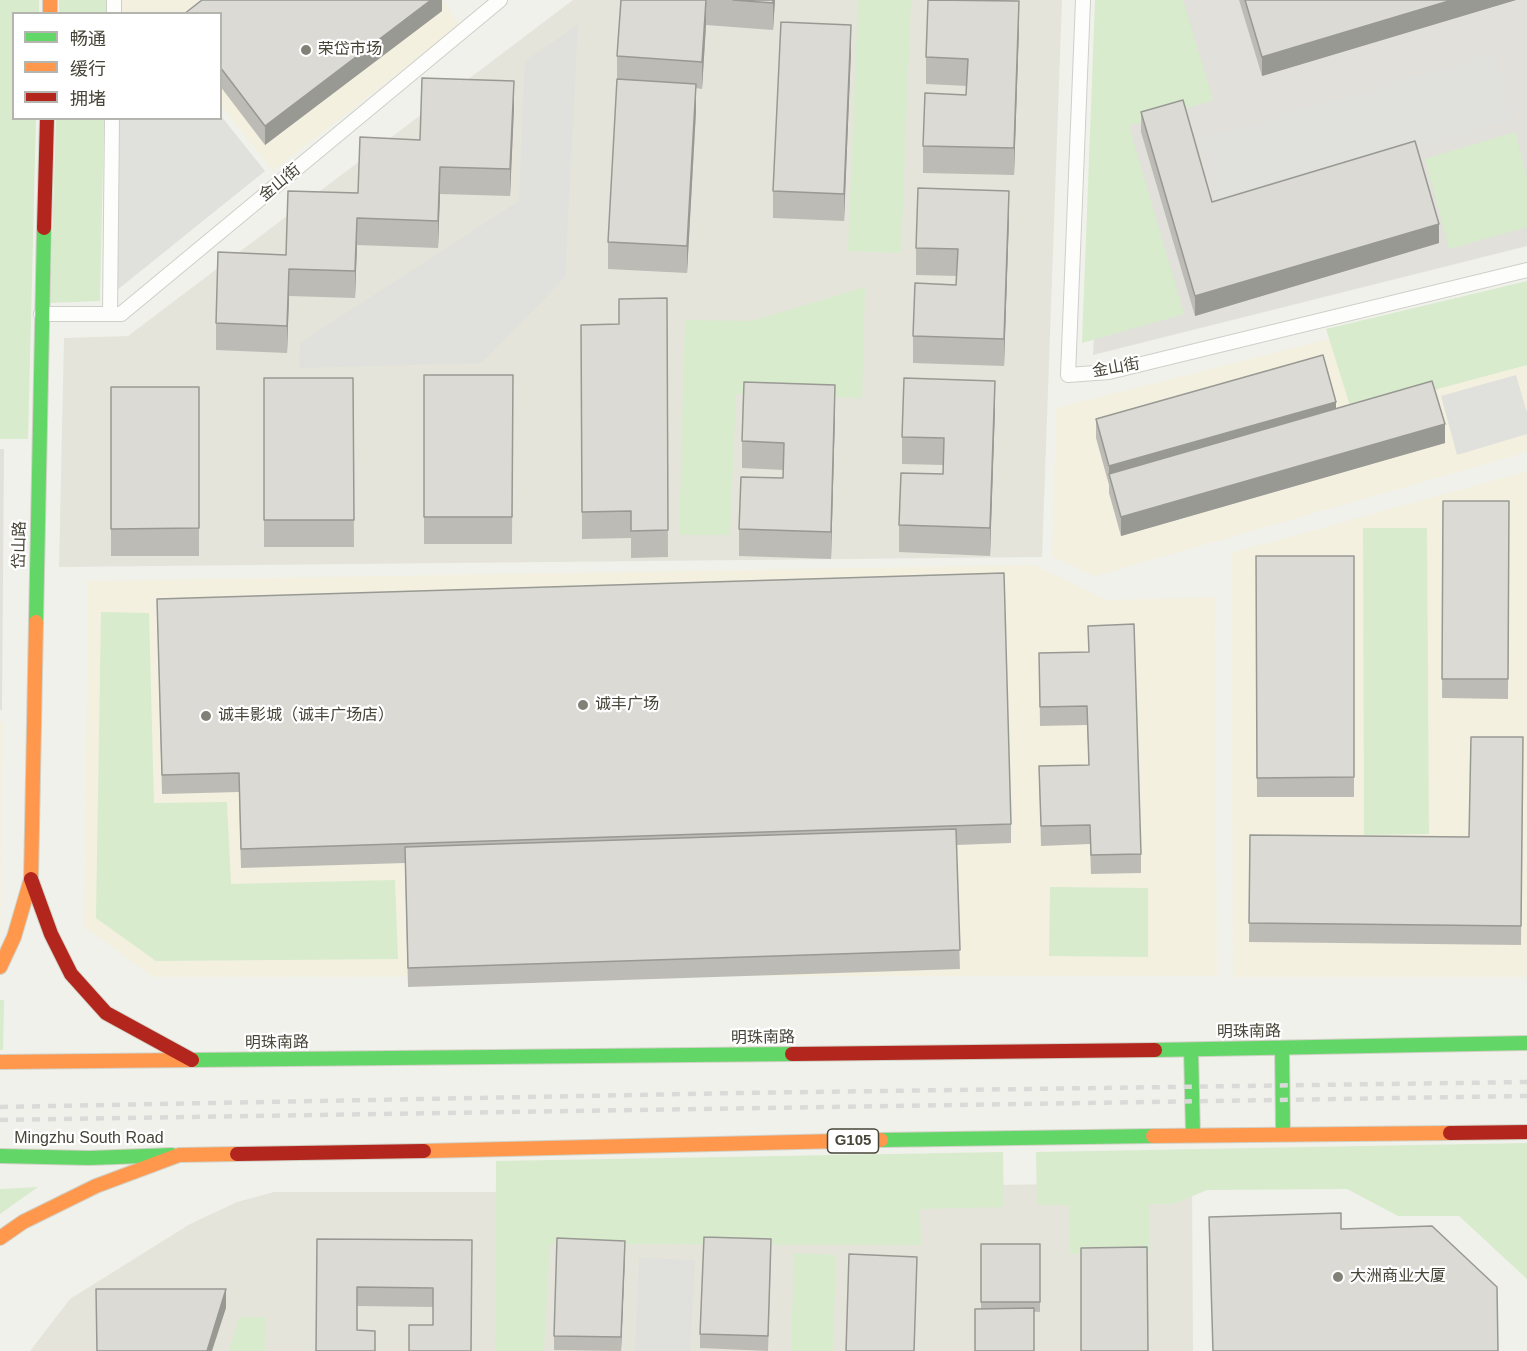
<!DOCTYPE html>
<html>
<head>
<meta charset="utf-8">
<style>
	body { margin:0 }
	#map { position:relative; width:1527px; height:1351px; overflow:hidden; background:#f1f1ec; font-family:Arial,"Noto Sans SC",sans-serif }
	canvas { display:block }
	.legend { position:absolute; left:12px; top:12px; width:210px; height:108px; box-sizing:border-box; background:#fff; border:2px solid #b5b5af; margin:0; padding:8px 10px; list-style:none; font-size:18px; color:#474538 }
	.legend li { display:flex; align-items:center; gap:12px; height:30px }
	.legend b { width:30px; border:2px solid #b5b5af }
</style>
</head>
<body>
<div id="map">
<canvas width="1527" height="1351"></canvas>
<ul class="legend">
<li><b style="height:8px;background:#63d668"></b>畅通</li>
<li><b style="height:8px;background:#ff974d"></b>缓行</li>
<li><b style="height:8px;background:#b3261e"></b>拥堵</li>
</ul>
</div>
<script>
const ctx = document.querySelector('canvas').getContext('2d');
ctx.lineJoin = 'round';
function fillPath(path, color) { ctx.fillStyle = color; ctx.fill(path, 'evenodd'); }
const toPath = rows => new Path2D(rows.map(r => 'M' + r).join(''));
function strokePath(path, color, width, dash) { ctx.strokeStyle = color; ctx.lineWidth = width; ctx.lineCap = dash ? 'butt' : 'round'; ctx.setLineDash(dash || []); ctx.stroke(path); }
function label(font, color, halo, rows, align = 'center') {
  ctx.font = font + ' Arial,"Noto Sans SC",sans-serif'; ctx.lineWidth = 4.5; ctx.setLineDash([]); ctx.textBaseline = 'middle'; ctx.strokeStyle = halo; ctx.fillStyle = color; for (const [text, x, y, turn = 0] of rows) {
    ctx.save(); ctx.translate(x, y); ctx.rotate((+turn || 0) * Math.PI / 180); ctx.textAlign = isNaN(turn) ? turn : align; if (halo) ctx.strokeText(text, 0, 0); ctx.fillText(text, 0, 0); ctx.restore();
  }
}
fillPath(toPath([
	[573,0,1062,0,1042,557,59,567,64,338,128,336],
	[1192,1182,1193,1351,30,1351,70,1299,190,1224,237,1202,274,1192,540,1192]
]), '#e5e4da');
fillPath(toPath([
	[119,0,443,0,460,25,273,171,221,106,220,14,118,14],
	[1527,289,1527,452,1095,576,1052,557,1056,408],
	[1527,471,1527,977,1233,977,1231,553],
	[1034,565,1107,600,1215,597,1217,976,153,977,84,927,88,581],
	[0,722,3,722,0,974]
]), '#f3f0e0');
fillPath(toPath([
	[1111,0,1527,0,1527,246,1093,355],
	[0,449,4,449,2,710,0,710]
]), '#e1e0da');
fillPath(toPath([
	[0,0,39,0,39,13,14,14,14,118,36,119,28,439,0,439],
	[59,0,107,0,106,13,59,14],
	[858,0,911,0,901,253,848,251],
	[1095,0,1183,0,1213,100,1129,126,1184,314,1082,343],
	[56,119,104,119,100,301,50,303],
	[1515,132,1527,176,1527,227,1449,249,1425,159],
	[1527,281,1527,365,1352,412,1326,329],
	[865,287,862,398,736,394,730,535,679,535,685,320,752,321],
	[1363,528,1427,528,1429,834,1364,835],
	[101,612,149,613,154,803,227,802,231,884,395,880,398,959,156,961,96,918],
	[1050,887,1148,888,1148,957,1049,956],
	[0,1000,4,1000,3,1050,0,1050],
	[1527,1143,1527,1279,1459,1216,1398,1216,1347,1189,1207,1190,1174,1204,1149,1204,1149,1253,1070,1254,1069,1205,1037,1205,1036,1152],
	[1003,1152,1004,1207,920,1209,921,1245,550,1244,544,1351,495,1351,496,1161],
	[38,1187,0,1214,0,1189],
	[794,1253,836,1255,833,1351,791,1351],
	[239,1317,266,1317,265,1351,229,1351]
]), '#d8ebcd');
fillPath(toPath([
	[578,25,565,277,481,363,299,368,300,343,519,201,525,61],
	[1493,54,1511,120,1219,205,1201,139],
	[221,116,265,171,111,295,112,119,220,118],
	[1516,375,1527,413,1527,434,1457,455,1441,396],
	[639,1258,695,1260,690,1351,635,1351]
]), '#e0e0dc');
const lane = toPath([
	[1083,0,1068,375,1109,372,1527,270],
	[114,14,114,0],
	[41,314,121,314,500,0],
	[110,314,112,118]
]);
const fast = toPath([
	[36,622,44,228],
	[1282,1048,1283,1134],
	[1155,1050,1527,1043],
	[1191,1050,1193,1135],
	[192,1060,792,1054],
	[881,1140,1153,1136],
	[0,1156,89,1158,172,1155]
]);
const slow = toPath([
	[50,0,50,14],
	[0,967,14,937,31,879,36,622],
	[0,1062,192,1060],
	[1153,1136,1450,1133],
	[424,1151,881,1140],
	[0,1238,23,1222,96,1186,179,1155,237,1154]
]);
const jam = toPath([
	[44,228,47,118],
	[31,879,51,934,71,974,106,1013,192,1060],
	[792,1054,1155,1050],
	[1450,1133,1527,1132],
	[237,1154,424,1151]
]);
strokePath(lane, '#cfcfc9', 16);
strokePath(fast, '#d1d1c5', 16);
strokePath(slow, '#d1d1c5', 16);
strokePath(jam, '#d1d1c5', 16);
strokePath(lane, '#fdfdfc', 14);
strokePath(fast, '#63d668', 14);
strokePath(slow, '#ff974d', 14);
strokePath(jam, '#b3261e', 14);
strokePath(toPath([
	[0,1107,739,1093,1527,1082],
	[0,1120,1527,1096]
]), '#dadad9', 4.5, [8, 8]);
fillPath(toPath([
	[442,0,442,11,265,145,220,86,220,14],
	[621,0,775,0,773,30,706,25,702,89,696,88,696,111,687,273,608,269,608,242,617,83,617,56],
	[1239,0,1516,0,1262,76],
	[1019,28,1014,175,923,173,923,146,966,95,967,86,926,84,926,57],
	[851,52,844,221,773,218,773,191],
	[514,108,510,196,440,194,438,248,357,245,355,298,289,296,287,353,216,350,216,323,286,255,358,193,420,140],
	[1141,112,1212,202,1439,243,1195,316,1141,132],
	[1009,218,1004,366,913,363,913,336,956,285,957,276,916,275,916,248],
	[667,298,668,557,631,558,631,538,582,539,581,325,619,324],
	[424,375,513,375,512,544,424,544],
	[264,378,353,378,354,547,264,547],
	[111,387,199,387,199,556,111,556],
	[995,408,990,556,899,552,899,525,943,474,943,465,902,464,902,437],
	[1336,409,1445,443,1121,536,1109,493,1109,485,1096,438,1096,419],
	[835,412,831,559,739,556,739,529,783,478,783,470,742,468,742,441],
	[1443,501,1509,501,1508,699,1442,698],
	[1256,556,1354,556,1354,797,1257,797],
	[157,599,1011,824,1011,843,956,845,960,969,408,987,405,863,241,868,239,792,162,794],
	[1088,652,1141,854,1141,873,1091,874,1090,844,1041,846,1039,766,1089,765,1087,725,1040,726,1039,653],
	[1523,737,1521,945,1249,942,1250,835,1469,837],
	[1209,1217,1341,1229,1498,1351,1213,1351],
	[317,1239,472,1240,433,1325,433,1307,357,1306,316,1351],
	[981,1244,1040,1244,1040,1312,981,1309],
	[771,1253,768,1351,700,1348,700,1334],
	[625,1255,621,1351,554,1350,554,1336]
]), '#bcbbb6');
fillPath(toPath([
	[431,0,442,0,442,11,265,145,265,126],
	[706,0,706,25,702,89,702,62],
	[773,0,775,0,773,30],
	[1452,0,1516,0,1262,76,1262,57],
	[1019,1,1019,28,1014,175,1014,148],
	[851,25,851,52,844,221,844,194],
	[514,81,514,108,510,196,510,169],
	[696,84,696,111,687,273,687,246],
	[440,167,440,194,438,248,438,221],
	[1009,191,1009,218,1004,366,1004,339],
	[357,218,357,245,355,298,355,271],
	[1439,224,1439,243,1195,316,1195,296],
	[289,269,289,296,287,353,287,326],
	[995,381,995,408,990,556,990,528],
	[835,385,835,412,831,559,831,532],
	[1336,402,1336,421,1109,474,1109,485,1109,466],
	[1445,424,1445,443,1121,536,1121,517],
	[625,1241,625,1255,621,1351,621,1337],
	[226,1289,226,1308,212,1351,207,1351]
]), '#999994');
const building = toPath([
	[202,0,431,0,265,126,220,67,220,14,184,14,202,0],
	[621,0,706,0,702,62,617,56,621,0],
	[733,0,773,0,773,3,733,0],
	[928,0,1019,1,1014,148,923,146,925,93,966,95,968,59,926,57,928,0],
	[1245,0,1452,0,1262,57,1245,0],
	[781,22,851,25,844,194,773,191,781,22],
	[422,78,514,81,510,169,440,167,438,221,357,218,355,271,289,269,287,326,216,323,218,252,286,255,288,191,358,193,360,137,420,140,422,78],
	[617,79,696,84,687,246,608,242,617,79],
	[1183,100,1212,202,1415,141,1439,224,1195,296,1141,112,1183,100],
	[918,188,1009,191,1004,339,913,336,915,283,956,285,958,249,916,248,918,188],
	[667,298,668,530,631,531,631,511,582,512,581,325,619,324,619,299,667,298],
	[1323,355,1336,402,1109,466,1096,419,1323,355],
	[424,375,513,375,512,517,424,517,424,375],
	[264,378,353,378,354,520,264,520,264,378],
	[904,378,995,381,990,528,899,525,901,473,943,474,944,438,902,437,904,378],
	[1432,381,1445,424,1121,517,1109,474,1432,381],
	[744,382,835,385,831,532,739,529,741,477,783,478,784,443,742,441,744,382],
	[111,387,199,387,199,528,111,529,111,387],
	[1443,501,1509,501,1508,679,1442,679,1443,501],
	[1256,556,1354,556,1354,777,1257,778,1256,556],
	[1004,573,1011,824,241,849,239,773,162,775,157,599,1004,573],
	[1134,624,1141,854,1091,855,1090,825,1041,826,1039,766,1089,765,1087,706,1040,707,1039,653,1089,652,1088,626,1134,624],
	[1471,737,1523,737,1521,926,1249,923,1250,835,1469,837,1471,737],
	[956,829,960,950,408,968,405,847,956,829],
	[1341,1213,1341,1229,1432,1226,1497,1287,1498,1351,1213,1351,1209,1217,1341,1213],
	[704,1237,771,1239,768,1336,700,1334,704,1237],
	[557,1238,625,1241,621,1337,554,1336,557,1238],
	[317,1239,472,1240,471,1351,409,1351,409,1325,433,1325,433,1288,357,1287,357,1330,375,1331,375,1351,316,1351,317,1239],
	[981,1244,1040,1244,1040,1302,981,1302,981,1244],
	[1147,1247,1148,1351,1081,1351,1081,1248,1147,1247],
	[849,1254,917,1257,914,1351,846,1351,849,1254],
	[96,1289,226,1289,207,1351,97,1351,96,1289],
	[1034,1308,1034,1351,975,1351,975,1309,1034,1308]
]);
fillPath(building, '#dbdad4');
strokePath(building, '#999994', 1.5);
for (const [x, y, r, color] of [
	[306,50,6,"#828177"],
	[583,705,6,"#828177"],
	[206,716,6,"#828177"],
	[1338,1277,6,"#828177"]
]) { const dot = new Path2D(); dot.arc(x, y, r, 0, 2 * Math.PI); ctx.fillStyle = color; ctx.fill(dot); strokePath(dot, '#fff', 2); }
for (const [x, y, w] of [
	[853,1141,51]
]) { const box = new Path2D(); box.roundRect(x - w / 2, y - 12, w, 24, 4.5); ctx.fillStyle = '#fff'; ctx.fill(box); strokePath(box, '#474538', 1.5); }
label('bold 15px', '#474538', null, [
	["G105",853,1141]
]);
label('16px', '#474538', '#fff', [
	["荣岱市场",318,50],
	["诚丰广场",595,705],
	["诚丰影城（诚丰广场店）",218,716],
	["大洲商业大厦",1350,1277]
], 'left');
label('16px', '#474538', '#fff', [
	["金山街",280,183,-40],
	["金山街",1116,368,-10],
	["岱山路",20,545,-89],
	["明珠南路",1249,1032,-1],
	["明珠南路",763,1038,-1],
	["明珠南路",277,1043,-1],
	["Mingzhu South Road",89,1139]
]);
</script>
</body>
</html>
